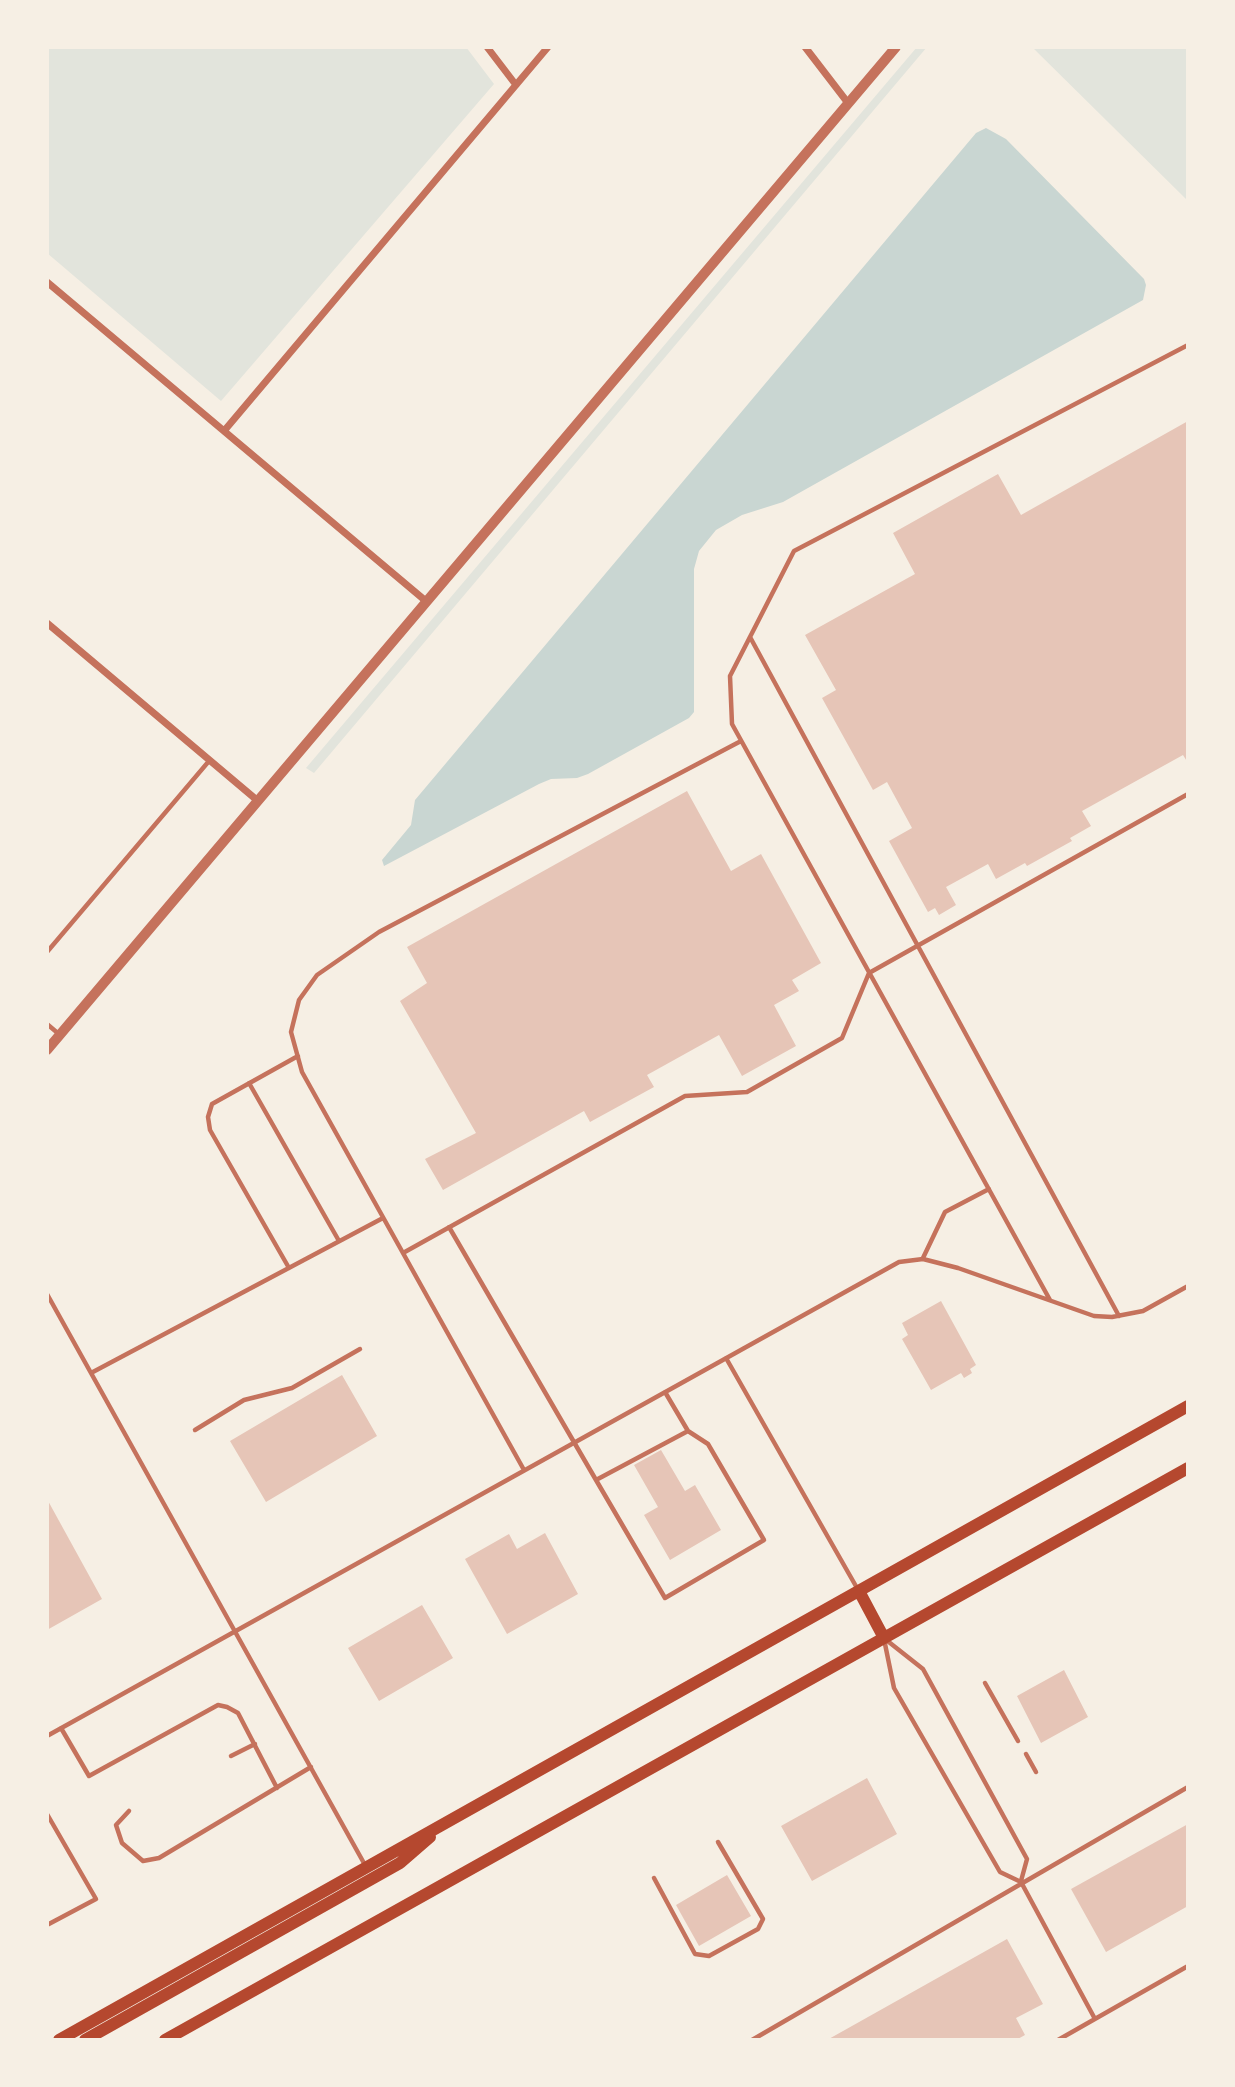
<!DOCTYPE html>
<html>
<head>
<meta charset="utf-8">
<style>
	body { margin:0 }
	#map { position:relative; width:1235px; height:2087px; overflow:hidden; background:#f6efe4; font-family:"IBM Plex Sans",sans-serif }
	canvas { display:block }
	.frame { position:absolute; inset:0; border:49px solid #f6efe4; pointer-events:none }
</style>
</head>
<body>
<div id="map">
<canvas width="1235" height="2087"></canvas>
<div class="frame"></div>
</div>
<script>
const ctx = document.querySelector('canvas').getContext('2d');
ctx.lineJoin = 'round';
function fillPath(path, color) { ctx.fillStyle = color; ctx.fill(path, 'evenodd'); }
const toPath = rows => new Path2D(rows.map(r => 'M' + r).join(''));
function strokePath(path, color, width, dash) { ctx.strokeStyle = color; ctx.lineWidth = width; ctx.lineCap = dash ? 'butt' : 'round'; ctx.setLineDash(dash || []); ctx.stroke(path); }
fillPath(toPath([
	[47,47,466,47,494,84,221,401,47,253],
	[917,47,927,47,314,773,306,768],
	[1032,47,1188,47,1188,201]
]), '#e2e4dc');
fillPath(toPath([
	[986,128,1006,139,1144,279,1146,285,1143,300,783,502,742,515,716,530,699,551,694,569,694,712,689,718,588,774,577,778,551,779,539,784,384,866,382,860,411,825,415,800,976,133]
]), '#c9d6d2');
fillPath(toPath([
	[1188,421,1188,763,1183,755,1082,811,1091,826,1070,838,1072,841,1027,866,1025,863,996,879,988,864,946,887,956,905,939,915,935,908,928,912,889,841,912,828,887,782,873,790,822,698,836,690,805,635,915,574,893,533,998,474,1021,515],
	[687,791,731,871,761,854,821,963,792,980,799,991,774,1005,796,1046,742,1076,719,1035,647,1075,654,1087,590,1122,584,1111,443,1190,425,1159,476,1133,400,1001,427,983,407,947],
	[941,1301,976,1365,970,1369,972,1373,964,1378,961,1373,931,1390,902,1339,908,1335,902,1323],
	[342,1375,377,1436,266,1502,230,1441],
	[661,1450,685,1491,695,1485,721,1530,670,1560,644,1515,658,1507,634,1465],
	[47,1499,102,1599,47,1630],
	[545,1533,578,1594,507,1634,465,1559,509,1534,517,1549],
	[422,1605,453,1658,379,1701,348,1648],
	[1064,1670,1088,1717,1041,1743,1017,1696],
	[867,1778,897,1834,812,1881,781,1826],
	[1188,1824,1188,1906,1106,1952,1071,1889],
	[727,1875,751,1916,699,1946,676,1905],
	[1007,1939,1043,2004,1016,2018,1025,2035,1016,2040,827,2040]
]), '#e6c5b7');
strokePath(toPath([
	[750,637,1119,1316],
	[47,952,209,761],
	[47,1024,60,1035],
	[249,1083,339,1241],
	[449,1227,596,1480,665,1598,764,1540,708,1444,688,1431,596,1480],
	[403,1253,685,1096,747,1092,842,1038,869,973,1188,794],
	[923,1258,945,1212,989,1189],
	[289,1268,210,1130,208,1117,212,1104,298,1056],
	[47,1294,365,1865],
	[1050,1300,732,724,730,676,794,551,1188,345],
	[726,1358,857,1588],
	[91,1373,383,1218],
	[665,1392,688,1431],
	[195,1430,244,1400,292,1388,360,1349],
	[524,1470,302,1072,291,1032,299,1000,317,975,379,932,741,741],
	[884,1639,894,1688,1000,1872,1021,1882,1095,2019],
	[885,1639,923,1669,1027,1859,1021,1881],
	[985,1683,1018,1741],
	[61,1728,89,1776,218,1705,227,1707,238,1713,277,1788],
	[47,1736,899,1262,923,1259,958,1268,1094,1316,1112,1317,1143,1311,1188,1286],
	[1026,1754,1036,1772],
	[231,1756,255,1744],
	[129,1811,116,1825,122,1843,143,1861,159,1858,311,1767],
	[47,1814,96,1899,47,1925],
	[654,1878,695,1954,709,1956,758,1929,763,1919,718,1842],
	[752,2040,1188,1787],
	[1058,2040,1188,1966]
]), '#c5725c', 4.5);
strokePath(toPath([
	[487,47,516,85],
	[805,47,848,103],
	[47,282,427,602],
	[224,431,548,47],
	[47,623,258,801]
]), '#c5725c', 7);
strokePath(toPath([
	[47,1050,896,47]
]), '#c5725c', 10);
strokePath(toPath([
	[859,1591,884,1638],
	[59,2040,1188,1406],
	[85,2040,400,1863,430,1837],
	[165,2040,1188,1468]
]), '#b5482f', 12);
</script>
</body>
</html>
